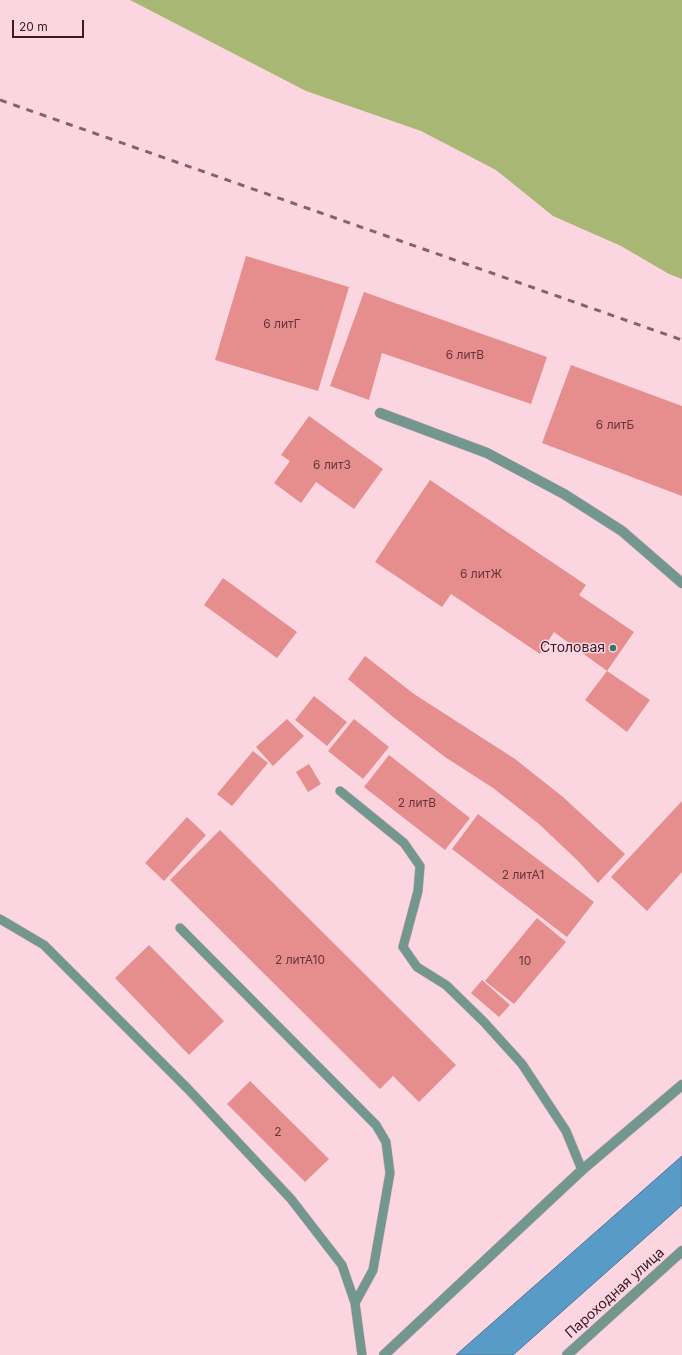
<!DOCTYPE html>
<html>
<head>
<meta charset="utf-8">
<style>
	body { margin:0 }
	#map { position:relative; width:682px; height:1355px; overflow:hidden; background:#fbd6e0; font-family:Inter,sans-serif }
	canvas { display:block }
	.scale { position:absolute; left:12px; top:20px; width:72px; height:18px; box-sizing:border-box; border:2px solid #3a1824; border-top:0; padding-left:5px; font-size:12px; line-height:14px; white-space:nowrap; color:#3a1824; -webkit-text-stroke:3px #fbd6e0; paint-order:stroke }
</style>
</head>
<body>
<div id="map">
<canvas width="682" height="1355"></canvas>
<div class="scale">20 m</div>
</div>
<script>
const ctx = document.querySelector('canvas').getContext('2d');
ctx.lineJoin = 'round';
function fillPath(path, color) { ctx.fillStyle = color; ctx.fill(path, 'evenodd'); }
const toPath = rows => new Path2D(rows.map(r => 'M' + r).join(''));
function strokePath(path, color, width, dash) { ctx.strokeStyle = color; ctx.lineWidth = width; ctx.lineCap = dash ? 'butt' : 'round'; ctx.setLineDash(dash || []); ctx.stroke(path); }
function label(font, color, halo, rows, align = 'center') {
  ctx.font = font + ' Inter,sans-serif'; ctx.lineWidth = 3; ctx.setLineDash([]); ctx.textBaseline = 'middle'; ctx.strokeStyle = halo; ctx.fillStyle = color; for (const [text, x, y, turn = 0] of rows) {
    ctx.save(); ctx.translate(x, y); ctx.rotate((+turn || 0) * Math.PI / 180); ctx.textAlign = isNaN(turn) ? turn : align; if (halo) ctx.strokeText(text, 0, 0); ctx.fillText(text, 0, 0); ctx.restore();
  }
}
fillPath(toPath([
	[130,0,682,0,682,279,669,274,621,246,553,216,496,170,421,131,306,91]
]), '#a8b874');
const water = toPath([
	[682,1156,682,1205,513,1355,456,1355,682,1156]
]);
fillPath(water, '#599bc7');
strokePath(water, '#507496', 1);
fillPath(toPath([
	[246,256,349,287,318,391,215,360],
	[364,292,547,357,531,404,382,353,369,400,330,386],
	[571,365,682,406,682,496,542,443],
	[309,416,383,469,354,509,316,482,301,503,274,483,290,461,281,455],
	[430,480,586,585,579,595,634,632,607,671,554,632,540,654,451,594,442,607,375,562],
	[223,578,297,632,277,658,204,605],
	[365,656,414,694,515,759,563,797,625,854,598,883,578,861,539,824,493,788,445,757,393,717,348,679],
	[607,671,650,700,627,732,585,700],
	[314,696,347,722,327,746,295,720],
	[287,719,304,736,273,766,256,747],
	[354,719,389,747,363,779,328,751],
	[253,751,268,763,232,806,217,794],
	[389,755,470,818,445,850,364,787],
	[309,764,321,784,308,792,296,772],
	[682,801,682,872,647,911,611,877],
	[478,814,594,902,567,937,452,849],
	[187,817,206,835,164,881,145,863],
	[220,830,456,1065,419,1102,393,1076,380,1089,170,880],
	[537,918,566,942,514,1004,485,981],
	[149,945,224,1021,189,1055,115,978],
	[482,980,510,1005,499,1017,471,993],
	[250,1081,329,1159,305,1182,227,1104]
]), '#e68d8e');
const service = toPath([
	[340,791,404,843,420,866,418,891,403,947,417,967,446,985,484,1022,522,1064,566,1131,582,1170],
	[0,919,44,945,188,1089,291,1199,342,1265,355,1303,362,1355],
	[180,928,376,1125,386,1142,390,1173,373,1270,355,1303]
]);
const minor = toPath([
	[380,413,487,453,564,494,622,531,682,583],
	[384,1355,582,1170,682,1085],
	[567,1355,682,1251]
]);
strokePath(service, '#d8b4be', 10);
strokePath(minor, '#d8b4be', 11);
strokePath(service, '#73978f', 9);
strokePath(minor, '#73978f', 10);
strokePath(toPath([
	[0,100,682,340]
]), '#84616c', 3, [7, 7]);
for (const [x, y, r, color] of [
	[613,648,4,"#34786c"]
]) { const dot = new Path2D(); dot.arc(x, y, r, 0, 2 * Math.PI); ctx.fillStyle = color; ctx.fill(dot); strokePath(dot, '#fbd6e0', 1.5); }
label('12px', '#65353e', null, [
	["6 литГ",282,324],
	["6 литВ",465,355],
	["6 литБ",615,425],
	["6 литЗ",332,465],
	["6 литЖ",481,574],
	["2 литВ",417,803],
	["2 литА1",523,875],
	["2 литА10",300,960],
	["10",525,961],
	["2",278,1132]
]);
label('14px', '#3a1824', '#fbd6e0', [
	["Столовая",605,648]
], 'right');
label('14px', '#3a1824', '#fbd6e0', [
	["Пароходная улица",615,1293,-42]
]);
</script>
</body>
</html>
